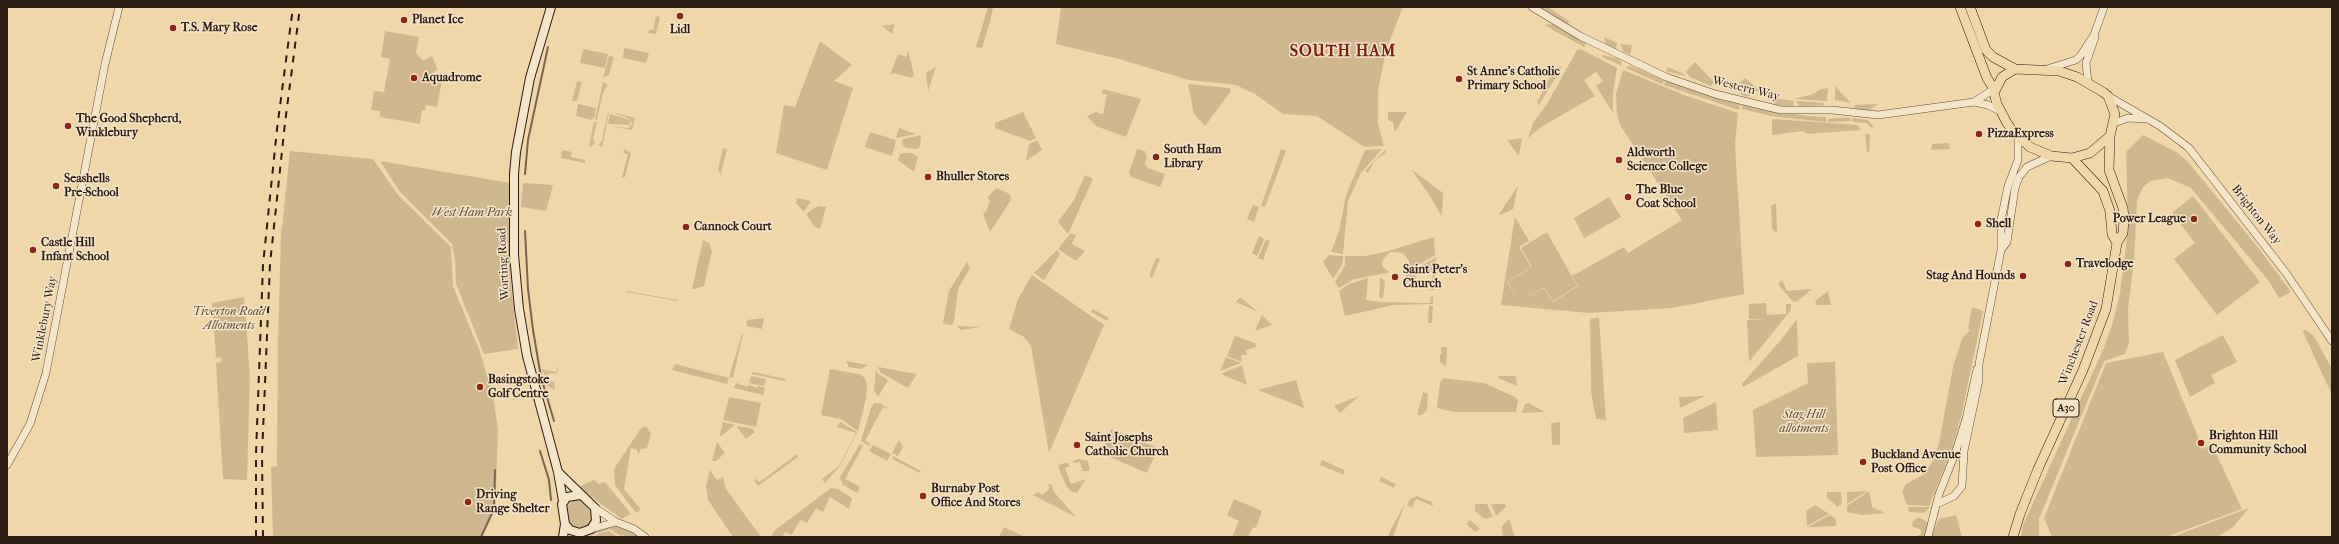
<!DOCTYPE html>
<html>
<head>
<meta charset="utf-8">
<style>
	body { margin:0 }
	#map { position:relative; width:2339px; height:544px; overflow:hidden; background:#f0d7aa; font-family:"IM FELL French Canon",serif }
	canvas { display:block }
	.frame { position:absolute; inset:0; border:8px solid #2c1c14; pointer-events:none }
</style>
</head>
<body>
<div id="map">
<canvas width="2339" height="544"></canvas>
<div class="frame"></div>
</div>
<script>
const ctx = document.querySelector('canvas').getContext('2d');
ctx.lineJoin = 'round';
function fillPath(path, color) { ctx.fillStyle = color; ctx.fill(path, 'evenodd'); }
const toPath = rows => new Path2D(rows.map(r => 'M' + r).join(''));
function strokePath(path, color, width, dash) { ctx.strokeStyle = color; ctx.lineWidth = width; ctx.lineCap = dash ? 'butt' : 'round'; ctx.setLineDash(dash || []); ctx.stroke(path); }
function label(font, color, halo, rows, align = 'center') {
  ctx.font = font + ' "IM FELL French Canon",serif'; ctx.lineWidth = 3; ctx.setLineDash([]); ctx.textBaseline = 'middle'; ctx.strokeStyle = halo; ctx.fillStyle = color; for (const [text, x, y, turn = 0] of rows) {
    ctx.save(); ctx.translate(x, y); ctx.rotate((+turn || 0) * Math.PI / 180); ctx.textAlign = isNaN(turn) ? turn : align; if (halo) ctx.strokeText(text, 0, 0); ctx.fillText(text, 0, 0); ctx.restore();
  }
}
fillPath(toPath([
	[988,7,993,7,990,22,982,48,976,47],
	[1061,7,1403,7,1386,50,1378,91,1378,124,1384,146,1364,147,1317,116,1283,114,1255,94,1236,85,1189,80,1119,59,1056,44],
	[1540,7,1548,7,1570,22,1565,24],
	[656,16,660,17,656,34,648,33,649,30,653,30],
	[895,24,892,34,882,26],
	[1553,24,1586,43,1584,47,1544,25],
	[385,31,419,37,416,53,423,61,432,56,438,70,432,73,443,75,437,107,426,105,425,111,422,110,420,124,380,117,380,111,371,110,374,91,384,92,390,59,381,57],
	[1604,37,1617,43,1616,50,1606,45],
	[820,41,852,65,834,81,853,88,827,170,776,153,784,105,795,107],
	[1620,44,1632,45,1630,54,1624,52],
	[624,48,649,53,646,63,623,58],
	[583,49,608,54,605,68,580,63],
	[1581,49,1617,68,1613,93,1613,113,1596,86,1603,81,1596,72,1584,80,1595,96,1541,127,1528,138,1533,123,1547,104,1577,50],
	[908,51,914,75,912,78,894,73,890,75,898,54,906,57],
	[1602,55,1617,58,1621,61,1622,66,1602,57],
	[609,56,614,57,609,75,603,78],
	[1695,62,1714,82,1711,86,1690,77,1686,72],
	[1559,66,1562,67,1539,105,1537,102,1547,82],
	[1628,66,1631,66,1664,80,1662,84,1626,68],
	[936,67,928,91,926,73],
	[1668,67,1684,74,1686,76,1666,71],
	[1623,70,1684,95,1738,113,1735,145,1744,294,1672,308,1607,312,1589,313,1501,305,1515,217,1529,241,1519,247,1531,267,1507,282,1520,303,1508,282,1532,267,1521,248,1547,232,1577,286,1553,301,1544,287,1525,299,1544,288,1553,302,1578,286,1572,276,1624,247,1628,253,1682,220,1620,125,1617,114,1616,94],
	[1745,78,1759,90,1747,97,1742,95,1735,86],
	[577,81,582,82,577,101,572,101],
	[1666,81,1740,104,1739,110,1664,85],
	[603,82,607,84,607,86,603,93,597,120,595,120],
	[1188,84,1230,88,1231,91,1205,126,1194,114],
	[1835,86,1851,103,1835,100],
	[1828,88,1827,101,1793,99,1814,94,1819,90],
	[1103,89,1141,99,1126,137,1096,126,1087,116,1096,112,1103,114,1107,95,1102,94],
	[1772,98,1794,101,1793,107,1775,105],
	[1796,101,1824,103,1825,105,1800,107],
	[578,104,596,108,594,119,590,116,593,120,576,116],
	[1878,104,1868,111,1854,111,1855,105],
	[1742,105,1806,116,1826,117,1826,122,1771,116,1742,109],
	[608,112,609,112,602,148,599,145,602,140],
	[611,112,635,118,632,130,610,126,628,128,632,124,630,119],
	[1023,112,1036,138,1030,141,995,128,995,123],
	[1388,112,1407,112,1395,132,1393,122,1388,120],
	[610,114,630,120,630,125,608,124],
	[1835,118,1850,118,1851,121,1828,122,1828,119],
	[1853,118,1868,120,1874,127,1871,128,1867,123,1852,122],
	[1772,119,1858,125,1861,130,1807,134,1803,131,1772,135],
	[594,122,597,122,593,139,595,143,591,147,589,146],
	[899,128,916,134,896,138],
	[870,132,896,140,892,156,865,147],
	[1865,134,1870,134,1869,152,1867,152],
	[921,135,920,146,917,149,906,148,902,144,903,139],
	[2143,135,2178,153,2189,163,2260,250,2291,292,2279,298,2268,280,2191,188,2168,178,2150,181,2143,187,2137,200,2134,261,2128,309,2129,343,2125,354,2104,361,2039,519,2039,537,2021,537,2023,525,2103,350,2113,322,2120,293,2128,230,2126,152],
	[1522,138,1519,156,1507,140],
	[1037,140,1042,150,1026,161,1029,144],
	[1949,143,1950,149,1931,150,1932,144],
	[723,148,727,149,721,173,722,178,718,169],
	[624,149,631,153,625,177,622,177,628,154,623,153],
	[1137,149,1145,151,1147,158,1145,164,1148,168,1165,174,1160,187,1131,177,1129,173],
	[1281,149,1286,151,1265,207,1261,206],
	[1382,149,1361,173,1348,201,1343,254,1331,252,1339,231,1346,195,1365,150],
	[562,150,572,152,571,157,585,160,585,163,561,158],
	[1385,150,1386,152,1374,162,1368,173,1365,171],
	[290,151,373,159,398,195,451,247,453,286,480,352,493,395,498,429,496,492,490,519,482,537,273,537,271,467,277,466,278,336,281,237],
	[904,153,912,153,918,157,914,172,898,160,900,154],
	[380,161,510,183,510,276,518,349,484,354,456,284,455,260,452,244,400,192],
	[1411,169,1443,193,1442,217,1430,196],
	[1085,175,1093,179,1068,234,1058,222,1074,200],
	[523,183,553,185,546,211,521,207],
	[1518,186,1513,209,1501,215,1499,214],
	[996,188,1010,194,1011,200,990,232,983,213,986,212,990,200,987,198],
	[2193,196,2260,282,2217,315,2174,259,2195,243,2172,213],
	[1609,197,1621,217,1584,238,1574,218],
	[797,198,811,201,804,212,796,203],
	[1776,203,1777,232,1777,233,1772,229,1771,206],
	[1253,205,1259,207,1254,222,1247,219],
	[818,206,826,207,820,229,815,227,806,214],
	[1071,233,1076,235,1072,244,1085,251,1076,261,1058,249],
	[1259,236,1264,239,1257,256,1252,253],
	[1434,237,1435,255,1403,274,1402,273,1409,269,1409,261,1403,253,1390,252,1383,259,1382,266,1389,272,1387,273,1354,279,1339,288,1335,282,1345,265,1345,256,1365,256,1385,252],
	[703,240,709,243,712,251,704,286,694,289,692,289],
	[1266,240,1270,241,1263,260,1258,258],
	[1057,250,1060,254,1044,280,1034,273],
	[1329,255,1343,256,1342,265,1333,279,1323,262],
	[1436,257,1434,290,1431,290,1433,272,1417,270,1415,284,1406,281,1406,275],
	[1156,258,1160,259,1152,278,1150,277,1150,273],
	[967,262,970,268,958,289,954,321,952,325,943,324,949,291],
	[1032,275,1104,325,1049,453,1031,346,1024,337,1009,329,1018,299],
	[1380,277,1385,281,1383,299,1379,297],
	[1368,278,1366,300,1381,302,1430,303,1431,296,1433,296,1433,304,1394,305,1345,316,1339,291,1349,284],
	[1782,280,1787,291,1812,289,1796,302,1792,301,1778,284],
	[626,291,678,300,678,301,626,292],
	[1828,291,1831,305,1817,305,1815,301],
	[244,297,250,376,247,480,223,479,216,363,221,362,221,357,216,358,212,303],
	[1240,297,1258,312,1236,302],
	[1766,303,1767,315,1786,314,1786,304,1791,304,1791,310,1749,362,1747,320,1767,319,1749,319,1749,304],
	[1429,306,1433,306,1432,323,1428,323],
	[1972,307,1983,311,1961,417,1952,449,1929,506,1907,505,1902,491,1906,484,1923,475,1933,461,1939,443,1953,367,1962,339,1970,330,1968,329],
	[1093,309,1109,318,1107,321,1091,312],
	[1262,315,1272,325,1255,331],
	[1599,317,1606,420,1596,419,1591,391,1590,319],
	[764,318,762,329,746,326,747,320],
	[1797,319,1798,356,1743,387,1742,384,1781,340],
	[957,326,980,327,961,330],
	[2305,329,2314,336,2332,369,2332,395,2303,332],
	[742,334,743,334,733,378,729,377],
	[2223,335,2237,362,2211,375,2215,383,2190,397,2175,360],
	[1235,336,1255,343,1256,347,1246,350,1247,355,1241,355,1242,362,1227,356],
	[1441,347,1447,347,1446,367,1440,362,1440,355,1442,354],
	[2163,352,2203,449,2212,445,2242,509,2166,537,2052,537,2044,518,2106,363],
	[1226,357,1241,363,1220,371],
	[846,361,868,365,861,369,849,367],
	[1835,362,1838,455,1756,457,1753,410,1808,383,1807,363],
	[558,364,557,373,548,374,547,379,554,382,555,390,546,385,544,373,541,369,556,372],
	[675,364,729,378,727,384,672,370],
	[1242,365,1247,385,1221,374],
	[878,367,917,374,908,388,880,372],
	[830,369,859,374,865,378,867,384,866,398,858,431,841,419,821,415],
	[876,369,878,374,888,380,878,397,874,390],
	[753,372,786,379,785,381,752,374],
	[751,376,766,379,764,386,749,383],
	[1498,376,1516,376,1517,386,1498,378],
	[1443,378,1484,383,1515,397,1518,401,1516,412,1454,412,1437,408,1440,382],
	[1296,380,1304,408,1258,390],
	[736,383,748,387,749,385,757,388,758,386,765,388,763,395,734,388],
	[1423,392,1428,394,1427,410,1422,415,1417,415],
	[1359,396,1340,413,1334,406,1341,403],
	[1705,396,1680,408,1679,397],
	[729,397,761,403,756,427,723,420],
	[1716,402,1718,430,1684,433,1683,418],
	[874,403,880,403,889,409,883,407,865,441,870,443,869,446,861,441,871,408],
	[1528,403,1545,412,1522,413,1525,404],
	[723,422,735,425,721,436,720,434],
	[840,422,857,432,840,466,825,483,822,479,839,466,856,433,837,427],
	[1560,422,1560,445,1552,445,1551,423],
	[646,426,651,434,647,448,641,449,638,455,637,450,631,448,624,489,639,507,640,510,636,513,615,485,614,469,641,428],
	[738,426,753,429,755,432,746,439,737,427],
	[1111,429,1158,448,1147,473,1101,453],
	[899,440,903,447,898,456,892,453],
	[717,442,725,453,716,461,712,461],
	[860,444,863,446,845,479,860,487,857,493,843,485,840,477],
	[873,445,891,454,887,461,869,451],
	[797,454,798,457,758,486,754,480,756,479,759,482,764,479],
	[893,456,921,471,920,473,892,459],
	[1078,459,1088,461,1090,471,1083,471,1080,462,1073,463,1073,461],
	[1322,460,1344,470,1344,475,1320,465],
	[1065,463,1068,463,1070,466,1065,468,1071,484,1086,479,1077,493,1072,492,1067,487,1060,472,1058,465],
	[710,470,717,480,723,477,726,489,761,537,733,537,708,500,706,486],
	[1381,477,1396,484,1394,488,1379,481],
	[594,480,599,484,605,482,631,514,622,519,578,487],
	[1047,484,1052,485,1054,492,1076,517,1033,495,1038,492,1042,495,1050,488],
	[831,488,838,489,852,498,849,509,830,497,823,512,816,508,807,523,800,520,792,535,785,532,783,537,771,537,774,531],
	[1867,491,1847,504,1847,492],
	[1869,491,1872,507,1885,513,1862,515,1847,512,1847,506],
	[1827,492,1841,492,1842,503,1838,507,1827,498],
	[1417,496,1432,502,1433,506,1416,499,1412,508,1407,505,1410,499],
	[575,499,582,501,591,512,592,519,589,525,581,529,572,528,568,521,566,507],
	[1234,499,1262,511,1256,528,1253,527,1248,537,1232,537,1239,521,1227,515],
	[1405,503,1393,537,1388,537,1391,529],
	[1475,504,1487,504,1493,517,1485,519,1475,511],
	[1491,504,1505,504,1506,507,1496,516],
	[1815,505,1829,514,1807,526,1806,511],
	[1930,507,1924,513,1909,512,1908,507],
	[2249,508,2233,527,2217,537,2172,537],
	[1830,515,1836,519,1836,526,1808,527],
	[1956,515,1962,537,1931,537,1939,519],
	[1919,517,1928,523,1925,537,1916,537,1921,534,1921,530,1912,526,1913,521],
	[1509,519,1515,537,1504,537,1502,534,1502,526],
	[1470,520,1480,529,1475,532,1466,524],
	[614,525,625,528,639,537,626,537,623,535,621,536,610,529,586,537,600,529],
	[1004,527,1025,537,999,537],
	[609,531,617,537,594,537,600,533]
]), '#cfb790');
strokePath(toPath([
	[525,174,528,140,548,47],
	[525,231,528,289,533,330,541,377,554,421],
	[540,451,549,480,551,500],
	[481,537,494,509,495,470]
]), '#79664f', 2);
const tertiary = toPath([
	[1532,7,1580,36,1666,77,1715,94,1760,105,1781,110,1832,110,1878,115,1974,102,1988,105,2000,111],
	[2047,69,2076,60,2081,55,2094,35,2104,7],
	[2088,83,2086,63,2095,37],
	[2108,96,2160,126,2189,148,2286,273,2332,341],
	[1974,102,1994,89],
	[2114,123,2128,118,2146,119],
	[2001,250,2007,242,2015,188,2019,177,2027,167,2051,156],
	[7,465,30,424,46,373,105,64,119,7],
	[1939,503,1954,496,1962,486,1964,451,1979,380,1979,364,2001,250,2001,220,2008,186,2018,160,2018,137],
	[595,508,616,522],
	[591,529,616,522,634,529,645,537],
	[1928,537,1939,494,1955,454,1966,419,1977,369]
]);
const secondary = toPath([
	[551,7,530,78,516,152,514,174,514,255,519,309,527,356,558,472,563,501],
	[558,472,595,508,596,521,591,529,580,533,570,530,565,524,562,504,567,497,580,495],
	[563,537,565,524]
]);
const primary = toPath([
	[1960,7,1987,78,1994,89],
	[1970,7,1986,50,1993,57,2015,69],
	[2015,69,2059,71,2077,77,2103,92,2108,96,2115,114,2110,136,2090,153,2072,158,2051,156,2030,147,2014,133,2007,123,1997,104,1994,93,2002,77,2015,69],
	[2072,158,2103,191,2110,211,2112,234,2117,243],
	[2013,537,2020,514,2038,469,2083,370,2106,309,2117,243,2123,233,2124,219,2123,208,2109,170,2110,136]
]);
strokePath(tertiary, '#5d4b3a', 8);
strokePath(secondary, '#2c1c14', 10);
strokePath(primary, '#2c1c14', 10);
strokePath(tertiary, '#f5e5c8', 7);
strokePath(secondary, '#f5e5c8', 8);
strokePath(primary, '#f0d7aa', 9);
strokePath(toPath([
	[256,537,256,454,263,265,277,129,293,7],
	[263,537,262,455,270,264,285,123,300,7]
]), '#2c1c14', 2, [7, 7]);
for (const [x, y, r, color] of [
	[680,16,4,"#8f2418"],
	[404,20,4,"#8f2418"],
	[173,28,4,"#8f2418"],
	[414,78,4,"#8f2418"],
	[1459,79,4,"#8f2418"],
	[68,126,4,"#8f2418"],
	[1979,134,4,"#8f2418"],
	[1156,157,4,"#8f2418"],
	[1619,160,4,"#8f2418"],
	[928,177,4,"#8f2418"],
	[56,186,4,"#8f2418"],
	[1628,197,4,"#8f2418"],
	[2194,219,4,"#8f2418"],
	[1978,224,4,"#8f2418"],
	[686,227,4,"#8f2418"],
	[33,250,4,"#8f2418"],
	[2068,264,4,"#8f2418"],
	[2023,276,4,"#8f2418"],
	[1395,277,4,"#8f2418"],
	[480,387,4,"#8f2418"],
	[2201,443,4,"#8f2418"],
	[1077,445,4,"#8f2418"],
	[1863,462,4,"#8f2418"],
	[923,496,4,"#8f2418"],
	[468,502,4,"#8f2418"]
]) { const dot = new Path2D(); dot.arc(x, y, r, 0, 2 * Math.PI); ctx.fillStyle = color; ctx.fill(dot); strokePath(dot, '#f5e5c8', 1.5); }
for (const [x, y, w] of [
	[2066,408,26]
]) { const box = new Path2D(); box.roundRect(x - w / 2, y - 9, w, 18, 3); ctx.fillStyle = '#f5e5c8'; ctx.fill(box); strokePath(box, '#2c1c14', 1); }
label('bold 11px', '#2c1c14', null, [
	["A30",2066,408]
]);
label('bold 12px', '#2c1c14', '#f5e5c8', [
	["Planet Ice",412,20],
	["T.S. Mary Rose",181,28],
	["Lidl",680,30,"center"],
	["St Anne's Catholic",1467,72],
	["Primary School",1467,86],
	["Aquadrome",422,78],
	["The Good Shepherd,",76,119],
	["Winklebury",76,133],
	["PizzaExpress",1987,134],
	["South Ham",1164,150],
	["Library",1164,164],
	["Aldworth",1627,153],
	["Science College",1627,167],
	["Bhuller Stores",936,177],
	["Seashells",64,179],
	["Pre-School",64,193],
	["The Blue",1636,190],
	["Coat School",1636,204],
	["Power League",2186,219,"right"],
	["Shell",1986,224],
	["Cannock Court",694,227],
	["Castle Hill",41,243],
	["Infant School",41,257],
	["Travelodge",2076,264],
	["Saint Peter's",1403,270],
	["Church",1403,284],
	["Stag And Hounds",2015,276,"right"],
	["Basingstoke",488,380],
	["Golf Centre",488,394],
	["Brighton Hill",2209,436],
	["Community School",2209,450],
	["Saint Josephs",1085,438],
	["Catholic Church",1085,452],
	["Buckland Avenue",1871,455],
	["Post Office",1871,469],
	["Burnaby Post",931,489],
	["Office And Stores",931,503],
	["Driving",476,495],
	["Range Shelter",476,509]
], 'left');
label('12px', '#2c1c14', '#f5e5c8', [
	["Western Way",1746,89,14],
	["Brighton Way",2256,215,52],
	["Worting Road",504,264,-93],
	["Winklebury Way",45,319,-79],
	["Winchester Road",2079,343,-69]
]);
label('italic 12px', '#5d4a39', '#f5e5c8', [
	["West Ham Park",472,213],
	["Tiverton Road",229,312],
	["Allotments",229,326],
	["Stag Hill",1804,415],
	["allotments",1804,429]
]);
ctx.letterSpacing = '1px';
label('bold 16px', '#7a1f14', '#f5e5c8', [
	["SOUTH HAM",1343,52]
]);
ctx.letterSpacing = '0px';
</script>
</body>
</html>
